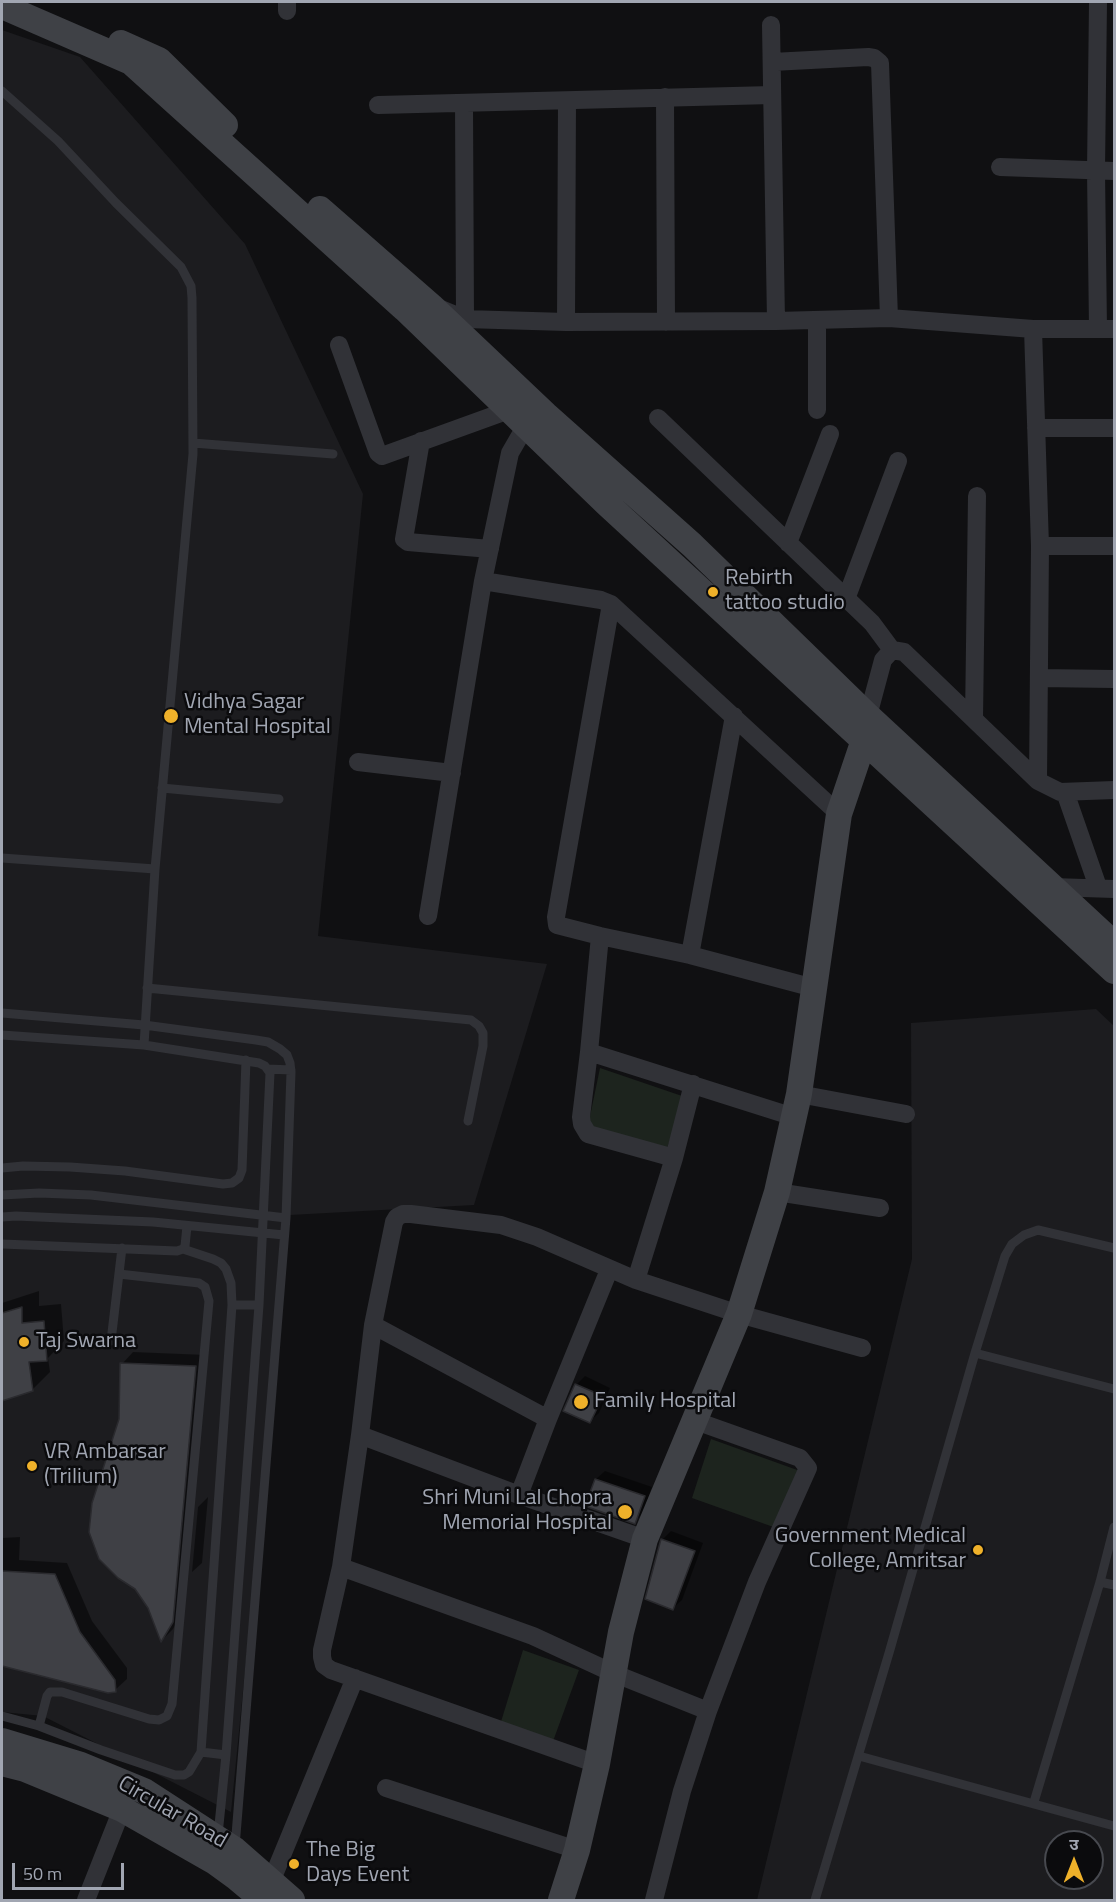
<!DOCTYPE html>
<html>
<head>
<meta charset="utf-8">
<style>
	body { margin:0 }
	#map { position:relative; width:1116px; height:1902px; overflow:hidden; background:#101012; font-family:"Titillium Web","Noto Sans Devanagari",sans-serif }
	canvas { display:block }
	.frame { position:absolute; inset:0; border:3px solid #a1a6b2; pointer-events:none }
	.north { position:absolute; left:1044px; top:1830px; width:60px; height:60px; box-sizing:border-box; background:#0b0b0d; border:2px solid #47494f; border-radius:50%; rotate:0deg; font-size:16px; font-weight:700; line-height:24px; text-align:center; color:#a1a6b2 }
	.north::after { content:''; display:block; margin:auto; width:21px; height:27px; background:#efb12a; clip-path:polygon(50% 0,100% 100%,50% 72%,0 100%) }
	.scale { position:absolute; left:12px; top:1863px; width:112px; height:27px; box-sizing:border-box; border:3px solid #a1a6b2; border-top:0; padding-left:8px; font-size:18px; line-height:21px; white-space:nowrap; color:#a1a6b2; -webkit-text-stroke:4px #0b0b0d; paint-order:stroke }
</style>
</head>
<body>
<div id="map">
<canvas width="1116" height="1902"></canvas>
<div class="frame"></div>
<div class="north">उ</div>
<div class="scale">50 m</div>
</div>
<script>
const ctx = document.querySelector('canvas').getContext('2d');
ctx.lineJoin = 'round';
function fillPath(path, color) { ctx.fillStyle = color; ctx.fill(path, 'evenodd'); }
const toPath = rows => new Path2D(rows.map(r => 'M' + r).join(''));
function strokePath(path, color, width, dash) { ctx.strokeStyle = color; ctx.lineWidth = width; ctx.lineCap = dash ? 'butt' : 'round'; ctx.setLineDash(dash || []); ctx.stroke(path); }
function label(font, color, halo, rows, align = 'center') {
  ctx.font = font + ' "Titillium Web",sans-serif'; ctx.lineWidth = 5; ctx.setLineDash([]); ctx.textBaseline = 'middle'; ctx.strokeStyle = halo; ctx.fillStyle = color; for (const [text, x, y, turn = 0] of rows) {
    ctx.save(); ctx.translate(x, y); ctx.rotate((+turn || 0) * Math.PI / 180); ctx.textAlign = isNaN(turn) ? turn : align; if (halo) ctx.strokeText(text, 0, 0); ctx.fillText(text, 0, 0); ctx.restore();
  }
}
fillPath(toPath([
	[2,30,80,57,245,244,363,494,318,936,547,964,474,1205,290,1215,231,1812,43,1716,2,1712],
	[1096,1009,1114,1026,1114,1900,757,1900,912,1259,911,1023],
	[1056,1842,1092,1842,1092,1878,1056,1878]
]), '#1c1c1f');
fillPath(toPath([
	[600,1068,685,1097,666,1151,588,1126],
	[711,1439,800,1471,779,1529,692,1498],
	[523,1650,579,1670,552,1744,500,1725]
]), '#1d241e');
fillPath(toPath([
	[39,1291,39,1306,61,1304,64,1341,48,1358,50,1372,32,1390,2,1400,2,1303],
	[133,1352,207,1355,184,1609,173,1629,162,1640,149,1607,121,1419,122,1364],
	[585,1376,610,1388,599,1413,590,1421,576,1385],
	[605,1471,652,1487,643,1513,634,1522,587,1505,596,1479],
	[208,1497,202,1563,192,1572,198,1507],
	[671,1531,703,1543,682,1600,673,1608,647,1599,663,1539],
	[20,1537,19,1560,67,1563,92,1621,127,1668,127,1679,115,1690,108,1692,2,1664,2,1538]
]), '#0007');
const building = toPath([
	[22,1307,22,1323,44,1321,47,1361,29,1362,33,1391,2,1401,2,1313,22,1307],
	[120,1363,196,1366,173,1622,161,1642,148,1608,135,1589,118,1578,99,1559,89,1532,92,1503,119,1419,120,1363],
	[575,1384,603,1396,590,1423,563,1411,575,1384],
	[595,1479,645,1496,635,1524,585,1506,595,1479],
	[661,1539,695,1551,673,1610,645,1599,661,1539],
	[2,1571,55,1574,80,1632,115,1680,116,1692,108,1693,2,1666,2,1571]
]);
fillPath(building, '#3f4045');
strokePath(building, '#2a2a2e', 1.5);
strokePath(toPath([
	[2,91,58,141,116,203,181,267,191,286,192,298,193,454,155,869,144,1045],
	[193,443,333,454],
	[162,788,279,799],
	[2,858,155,869],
	[147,988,471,1020,479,1026,483,1033,483,1046,468,1121],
	[2,1013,144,1025,256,1040,268,1042,280,1049,287,1055,290,1063,291,1072,286,1218,235,1847],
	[2,1035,144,1045,259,1063,265,1066,270,1073,259,1305,226,1755,218,1835],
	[268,1069,291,1070],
	[2,1168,23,1166,70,1167,125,1171,223,1184,232,1183,239,1178,242,1170,246,1060],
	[2,1195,39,1193,91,1195,286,1218],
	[2,1217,16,1216,153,1222,284,1235],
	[2,1244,177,1251,183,1249,185,1246,187,1226],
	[232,1305,259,1305],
	[111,1341,122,1248],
	[975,1353,1114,1389],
	[1100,1582,1114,1585],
	[2,1716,39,1726,101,1750,175,1775,184,1775,189,1772,201,1752,232,1305,231,1283,226,1269,221,1263,213,1259,183,1249],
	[39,1726,47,1696,50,1692,62,1692,149,1719,159,1720,167,1716,172,1704,209,1301,205,1287,199,1283,119,1274],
	[201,1752,226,1755],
	[859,1756,1114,1826],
	[1034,1802,1100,1582,1114,1527],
	[815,1900,889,1653,975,1353,1005,1256,1012,1244,1024,1235,1038,1230,1114,1248]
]), '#313237', 9);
strokePath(toPath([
	[287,11,287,2],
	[771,25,776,321],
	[772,62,868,57,874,58,880,63,889,318],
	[665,97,666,322],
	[464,104,465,319],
	[378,105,772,95],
	[1000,167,1114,171],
	[441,309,465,319,566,322,776,321,889,318,1033,329,1114,329],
	[817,320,817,410],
	[566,322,567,101],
	[1033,329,1040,546,1038,781],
	[1098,329,1096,171,1098,2],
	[339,345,378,453,382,456,509,410],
	[658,418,872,623,892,650],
	[1036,428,1114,428],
	[421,441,404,539,408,542,490,549],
	[788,543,830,434],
	[1040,546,1114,546],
	[483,581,601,600,611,604,839,814],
	[846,599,898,461],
	[611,604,556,917,557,925,600,936,690,955,814,988],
	[1039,678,1114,679],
	[868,716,883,660,892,650,904,652,1038,781,1060,792,1114,790],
	[974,719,977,496],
	[358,762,452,773],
	[1065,792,1098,887],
	[1053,887,1114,889],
	[428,916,483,581,510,453,525,427],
	[600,936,589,1052,581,1117,582,1124,588,1134,674,1158],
	[690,955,734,716],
	[589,1052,794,1117],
	[799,1094,906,1114],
	[777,1192,880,1208],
	[636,1280,674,1158,693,1084],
	[373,1325,548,1419],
	[360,1435,519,1495,645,1539],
	[519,1495,548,1419,609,1270],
	[341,1567,533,1636,613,1673,708,1711],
	[597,1764,331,1670,324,1665,322,1657,322,1650,341,1567,360,1435,373,1325,394,1222,397,1217,403,1214,411,1214,501,1225,537,1237,636,1280,739,1314,862,1348],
	[386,1788,577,1850],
	[271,1882,355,1678],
	[86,1900,122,1809],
	[654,1900,682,1791,708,1711,757,1582,808,1468,800,1458,693,1420]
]), '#313237', 18);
strokePath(toPath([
	[2,6,131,62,405,309,606,503,1114,971],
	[121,43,159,60,225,125],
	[320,209,431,306,546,415,692,545,868,716,1114,944],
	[2,1741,81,1765,144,1791,235,1850,292,1900],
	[2,1763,25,1769,122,1809,215,1862,237,1878,263,1900],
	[561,1900,577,1850,597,1764,621,1632,645,1539,739,1314,777,1192,799,1094,839,814,864,740,866,727]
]), '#3f4146', 26);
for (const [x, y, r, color] of [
	[713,592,6,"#efb12a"],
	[171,716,8,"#efb12a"],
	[24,1342,6,"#efb12a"],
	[581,1402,8,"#efb12a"],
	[32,1466,6,"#efb12a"],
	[625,1512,8,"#efb12a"],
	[978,1550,6,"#efb12a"],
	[294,1864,6,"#efb12a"]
]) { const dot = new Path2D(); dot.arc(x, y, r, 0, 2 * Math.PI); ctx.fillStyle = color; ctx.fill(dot); strokePath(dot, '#0b0b0d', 2); }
label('22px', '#a1a6b2', '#0b0b0d', [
	["Rebirth",725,579],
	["tattoo studio",725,604],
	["Vidhya Sagar",184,703],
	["Mental Hospital",184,728],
	["Taj Swarna",36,1342],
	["Family Hospital",594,1402],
	["VR Ambarsar",44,1453],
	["(Trilium)",44,1478],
	["Shri Muni Lal Chopra",612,1499,"right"],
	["Memorial Hospital",612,1524,"right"],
	["Government Medical",966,1537,"right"],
	["College, Amritsar",966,1562,"right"],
	["The Big",306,1851],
	["Days Event",306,1876]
], 'left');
label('22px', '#a1a6b2', '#0b0b0d', [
	["Circular Road",172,1813,30]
]);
</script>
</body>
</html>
